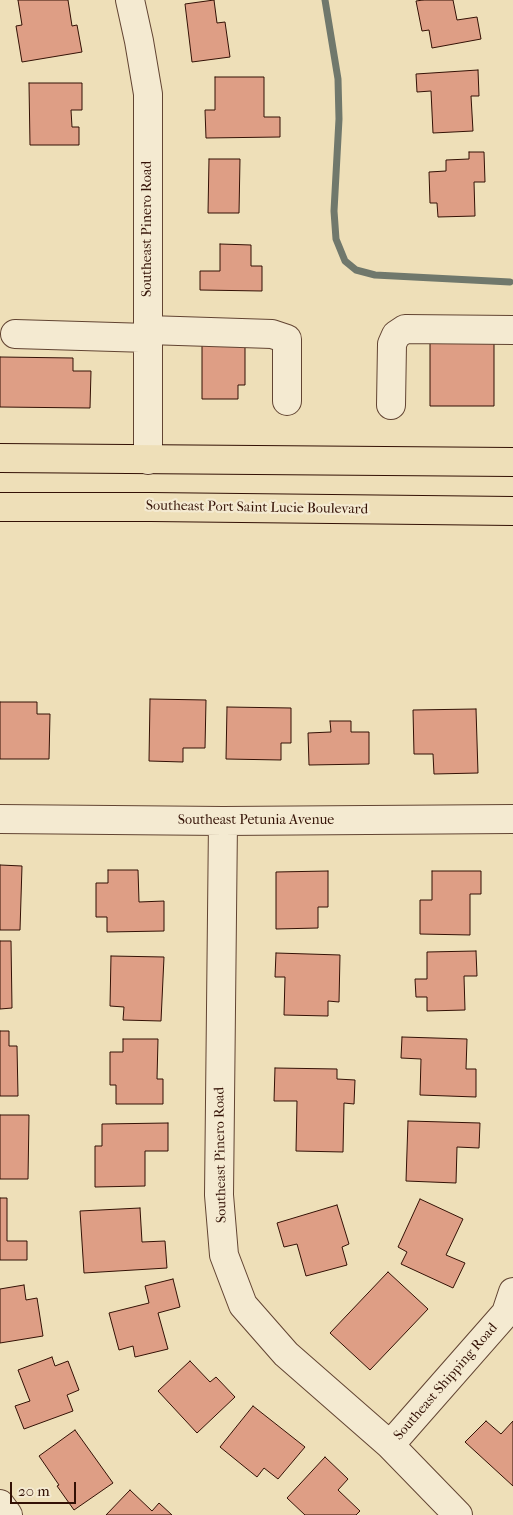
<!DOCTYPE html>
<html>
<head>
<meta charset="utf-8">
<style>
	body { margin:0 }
	#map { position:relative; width:513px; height:1515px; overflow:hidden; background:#eedfb8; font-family:"IM FELL French Canon",serif }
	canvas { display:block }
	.scale { position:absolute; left:10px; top:1482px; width:66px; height:22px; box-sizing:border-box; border:2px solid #331105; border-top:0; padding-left:6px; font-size:15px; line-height:18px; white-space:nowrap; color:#331105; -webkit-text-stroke:4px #f4ead1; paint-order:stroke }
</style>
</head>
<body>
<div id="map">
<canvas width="513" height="1515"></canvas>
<div class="scale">20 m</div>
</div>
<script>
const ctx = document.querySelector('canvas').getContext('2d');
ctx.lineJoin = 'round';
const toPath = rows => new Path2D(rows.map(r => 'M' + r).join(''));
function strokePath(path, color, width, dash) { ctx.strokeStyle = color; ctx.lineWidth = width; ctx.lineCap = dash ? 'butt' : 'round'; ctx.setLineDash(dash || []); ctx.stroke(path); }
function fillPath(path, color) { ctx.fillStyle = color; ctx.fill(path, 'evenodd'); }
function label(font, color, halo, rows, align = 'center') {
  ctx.font = font + ' "IM FELL French Canon",serif'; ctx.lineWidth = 4.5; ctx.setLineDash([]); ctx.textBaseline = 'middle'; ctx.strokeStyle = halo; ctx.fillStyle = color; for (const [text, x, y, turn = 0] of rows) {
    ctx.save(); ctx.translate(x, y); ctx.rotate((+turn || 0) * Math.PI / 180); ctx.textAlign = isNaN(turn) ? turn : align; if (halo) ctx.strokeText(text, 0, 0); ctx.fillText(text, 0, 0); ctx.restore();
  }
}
strokePath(toPath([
	[325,0,338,79,339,119,334,211,336,239,345,261,356,270,375,275,510,282]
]), '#70786c', 7);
const building = toPath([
	[18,0,68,0,72,26,77,25,82,52,22,62,16,26,22,25,18,0],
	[214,0,217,23,225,22,230,57,192,62,185,4,214,0],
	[423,0,453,0,457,20,477,17,481,39,432,48,429,30,422,31,416,1,423,0],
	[478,70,479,96,471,96,473,131,433,133,431,91,417,92,416,74,478,70],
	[215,77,264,77,264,117,280,117,280,137,206,138,205,110,215,110,215,77],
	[29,83,82,83,82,110,71,110,72,127,79,127,79,145,30,145,29,83],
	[469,152,484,152,485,182,474,182,475,216,438,217,437,203,430,203,429,172,446,171,446,160,469,159,469,152],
	[209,159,240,159,239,213,208,213,209,159],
	[220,244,251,245,251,266,262,266,262,291,200,290,200,271,220,271,220,244],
	[430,338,494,338,494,406,430,406,430,338],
	[202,341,245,341,245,385,238,385,238,399,202,399,202,341],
	[0,357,73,358,73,371,91,371,90,408,0,407,0,357],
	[150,699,206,700,205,748,183,748,183,762,149,761,150,699],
	[0,702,37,702,37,714,50,714,49,759,0,759,0,702],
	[227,707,291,708,291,743,281,743,281,760,226,759,227,707],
	[476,709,478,773,434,774,433,754,414,754,413,710,476,709],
	[330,721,351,721,351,732,369,732,369,764,309,765,308,733,331,732,330,721],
	[0,865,22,866,20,930,0,930,0,865],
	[108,870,138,870,139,902,164,901,164,931,107,932,107,917,96,917,96,883,108,883,108,870],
	[328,871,328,907,318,907,318,928,276,929,276,872,328,871],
	[432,871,481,871,481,894,470,894,470,935,420,934,420,900,432,900,432,871],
	[0,941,11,941,12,1008,0,1009,0,941],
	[476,951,477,976,464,976,465,1010,427,1011,427,997,416,997,415,979,427,979,427,952,476,951],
	[276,953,340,955,339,1002,328,1001,328,1016,284,1015,285,977,275,977,276,953],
	[111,956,164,957,161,1021,123,1020,124,1007,110,1006,111,956],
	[0,1031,9,1031,9,1046,17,1046,18,1096,0,1096,0,1031],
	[402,1037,467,1039,466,1069,476,1069,476,1097,420,1095,421,1059,401,1058,402,1037],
	[123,1039,158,1039,157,1079,163,1079,163,1104,116,1104,116,1085,110,1085,110,1052,123,1052,123,1039],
	[275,1068,337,1069,337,1079,355,1080,354,1104,344,1103,343,1152,296,1151,297,1101,274,1101,275,1068],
	[0,1115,29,1115,28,1179,0,1179,0,1115],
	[408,1121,480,1123,479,1148,457,1147,456,1183,406,1181,408,1121],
	[168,1123,168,1151,145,1151,145,1186,95,1187,95,1146,102,1146,102,1124,168,1123],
	[0,1198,7,1198,7,1241,27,1241,27,1260,0,1260,0,1198],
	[420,1199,463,1219,446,1255,465,1263,453,1288,401,1264,407,1252,398,1247,420,1199],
	[337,1205,349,1244,342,1247,347,1265,306,1276,297,1244,284,1247,277,1223,337,1205],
	[140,1208,142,1242,165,1241,167,1268,84,1273,80,1211,140,1208],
	[388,1272,428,1309,370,1370,330,1333,388,1272],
	[173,1279,180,1307,158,1313,168,1349,135,1357,133,1346,119,1350,109,1313,149,1303,145,1286,173,1279],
	[24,1285,26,1300,37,1298,43,1336,0,1343,0,1289,24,1285],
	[52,1357,55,1366,68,1361,79,1390,67,1395,73,1411,24,1429,15,1406,30,1401,18,1370,52,1357],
	[190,1361,210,1382,216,1377,235,1397,197,1433,158,1391,190,1361],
	[253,1406,305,1447,278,1479,264,1468,257,1477,220,1447,253,1406],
	[486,1421,501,1434,513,1421,513,1486,465,1442,486,1421],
	[75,1430,113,1483,74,1510,57,1486,59,1485,39,1456,75,1430],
	[325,1457,348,1479,338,1490,360,1511,356,1515,305,1515,287,1498,325,1457],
	[130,1490,152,1511,159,1503,172,1515,106,1515,130,1490]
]);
fillPath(building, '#de9e85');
strokePath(building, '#331105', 1);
const minor = toPath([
	[130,0,139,41,148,94,148,460],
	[148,330,272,334,287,339,287,401],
	[15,334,148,338],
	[391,405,392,344,396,335,405,329,513,330],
	[0,819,223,821,513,819],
	[223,821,219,1195,224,1255,243,1305,286,1354,390,1445,458,1515],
	[390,1445,506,1313,513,1292],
	[0,1504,8,1515]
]);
const major = toPath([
	[0,458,513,462],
	[0,507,151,507,513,511]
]);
strokePath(minor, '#624432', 30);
strokePath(major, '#331105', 30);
strokePath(minor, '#f4ead1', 28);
strokePath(major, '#eedfb8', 28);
label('14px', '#331105', '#f4ead1', [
	["Southeast Pinero Road",148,229,-90],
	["Southeast Port Saint Lucie Boulevard",257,508,1],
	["Southeast Petunia Avenue",256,821],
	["Southeast Pinero Road",221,1155,-91],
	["Southeast Shipping Road",446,1382,-49]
]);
</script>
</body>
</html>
